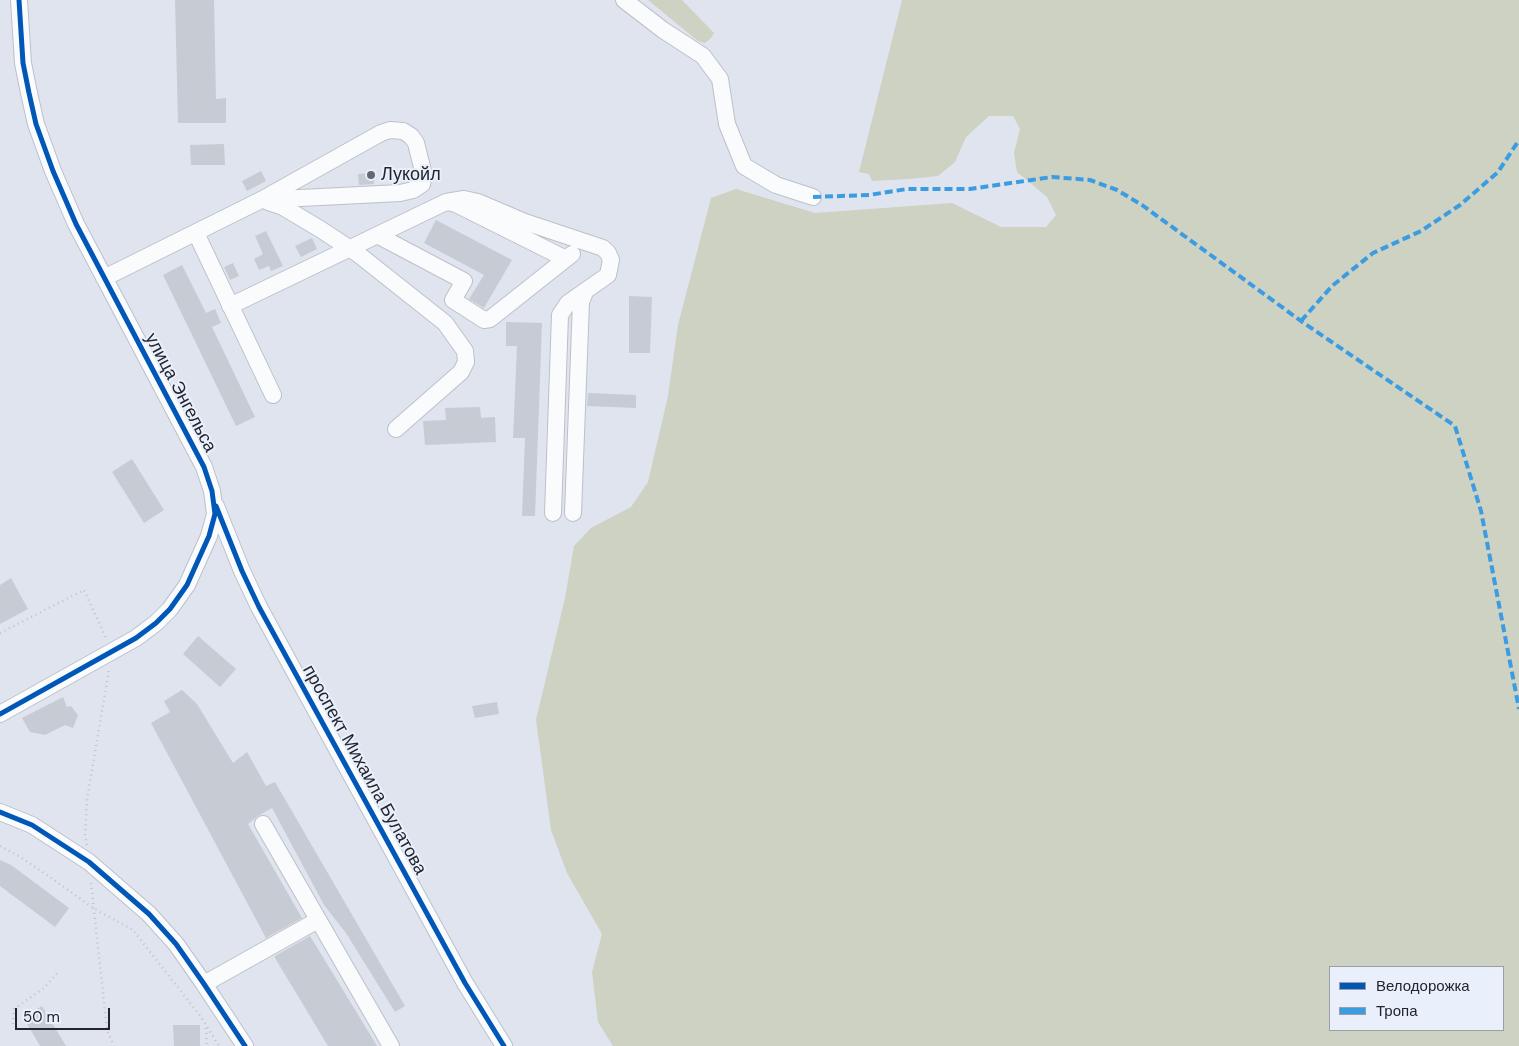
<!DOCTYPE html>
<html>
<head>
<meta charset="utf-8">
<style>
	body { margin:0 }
	#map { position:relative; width:1519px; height:1046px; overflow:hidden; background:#dfe4ef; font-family:"DM Sans",sans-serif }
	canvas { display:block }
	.legend { position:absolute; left:1329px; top:966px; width:175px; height:65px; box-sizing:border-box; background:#e9effb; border:1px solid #999ea9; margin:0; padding:6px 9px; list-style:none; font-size:15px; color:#22252d }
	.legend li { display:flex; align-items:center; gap:10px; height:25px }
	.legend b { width:25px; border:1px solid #999ea9 }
	.scale { position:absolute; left:15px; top:1008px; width:95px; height:22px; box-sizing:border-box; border:2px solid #22252d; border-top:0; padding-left:6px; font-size:15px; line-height:18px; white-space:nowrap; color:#22252d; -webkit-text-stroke:4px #e9effb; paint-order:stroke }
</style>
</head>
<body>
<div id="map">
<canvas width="1519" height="1046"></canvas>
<ul class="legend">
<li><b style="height:6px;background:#0057b8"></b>Велодорожка</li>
<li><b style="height:6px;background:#3c9ce1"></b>Тропа</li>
</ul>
<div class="scale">50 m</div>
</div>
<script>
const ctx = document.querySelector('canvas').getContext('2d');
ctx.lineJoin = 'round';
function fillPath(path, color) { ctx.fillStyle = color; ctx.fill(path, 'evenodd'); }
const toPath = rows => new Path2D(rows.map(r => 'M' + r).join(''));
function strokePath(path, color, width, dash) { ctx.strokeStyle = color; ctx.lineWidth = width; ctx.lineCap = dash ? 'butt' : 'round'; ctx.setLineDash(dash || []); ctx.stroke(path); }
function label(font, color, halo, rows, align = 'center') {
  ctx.font = font + ' "DM Sans",sans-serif'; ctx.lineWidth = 4; ctx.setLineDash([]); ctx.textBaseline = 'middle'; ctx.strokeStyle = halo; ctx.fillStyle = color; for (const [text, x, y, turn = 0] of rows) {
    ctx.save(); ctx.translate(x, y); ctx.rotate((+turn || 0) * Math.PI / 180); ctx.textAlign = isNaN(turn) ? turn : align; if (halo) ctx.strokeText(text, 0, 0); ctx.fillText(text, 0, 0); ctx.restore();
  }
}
fillPath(toPath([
	[648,0,682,0,714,33,711,38,705,43,698,41],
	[902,0,1519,0,1519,1046,613,1046,598,1022,592,972,602,934,567,873,551,830,536,720,565,598,574,546,591,528,631,507,648,482,668,396,678,325,711,198,736,189,815,213,952,203,1001,227,1046,227,1056,215,1047,197,1017,172,1014,153,1020,129,1013,116,989,116,966,137,955,162,938,176,908,179,872,181,869,174,859,172],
	[1330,967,1503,967,1503,1030,1330,1030]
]), '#cdd2c3');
fillPath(toPath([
	[175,0,214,0,216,99,226,98,226,123,178,123],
	[224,144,225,165,191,165,190,145],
	[261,171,266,181,247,191,242,181],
	[373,173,374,184,359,185,358,174],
	[436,220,512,260,484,308,469,299,484,275,424,243],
	[266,231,283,266,271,271,269,266,259,270,254,259,263,254,255,236],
	[312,238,317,249,301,257,295,246],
	[233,263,239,276,230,280,224,267],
	[182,265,206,313,215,309,221,323,212,327,255,417,236,426,163,275],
	[629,296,652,297,650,353,629,353],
	[506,322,542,323,535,516,522,516,525,438,513,438,517,346,506,346],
	[588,393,636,395,636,408,587,406],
	[480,407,481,418,495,417,496,442,425,445,423,421,446,420,445,408],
	[132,459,164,510,144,523,112,472],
	[11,578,28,609,0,624,0,585],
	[198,636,236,669,220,687,183,654],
	[182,690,197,704,233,763,247,752,266,786,275,782,405,1006,395,1012,346,933,324,905,272,808,258,816,248,824,302,918,266,938,151,723,170,712,164,701],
	[63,697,67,707,71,706,78,715,73,728,65,725,45,735,30,732,22,718],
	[497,702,499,714,475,718,472,706],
	[0,860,11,865,69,908,55,927,0,886],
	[310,936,368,1031,377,1046,328,1046,275,958,275,956],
	[42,1006,66,1046,40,1046,23,1017],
	[173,1025,200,1025,200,1046,174,1046]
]), '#c7cbd4');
const minor = toPath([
	[624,0,663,30,703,56,720,79,727,124,744,166,776,185,813,197],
	[268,202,283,207,320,229,358,254,445,323,465,351,466,362,461,372,396,429],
	[446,202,464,199,478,202,525,222,603,248,608,253,611,260,608,275,568,303,560,315,553,513],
	[196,233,273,395],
	[377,235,464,281,453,300,484,320,490,319,572,254],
	[104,278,261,200,381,133,390,130,403,131,411,136,416,143,424,175,422,184,413,190,400,193,261,200],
	[230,306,446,202,456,204,566,259],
	[216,506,242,571,259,607,465,983,504,1046],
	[573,513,581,302,585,292],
	[0,714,136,638,156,623,170,609,187,585,209,536,215,514,212,491,204,467,76,224,53,171,36,124,29,93,23,63,19,0],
	[0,812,32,825,89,862,149,914,176,944,204,984,245,1046],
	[263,824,391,1046],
	[204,984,318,920]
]);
strokePath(minor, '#bcc0c9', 18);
strokePath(toPath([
	[0,633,84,590,106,638],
	[87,845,85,836,87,799,109,670],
	[0,846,19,856,57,882,93,908,133,930,201,1017,219,1046],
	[91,883,107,1030,114,1046],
	[13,1024,14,1009,45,987,59,971],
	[206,1028,207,1046]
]), '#c2c3c8', 2.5, [1, 4]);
strokePath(minor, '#fafbfd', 16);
strokePath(toPath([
	[813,197,869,195,907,189,970,189,1052,177,1090,180,1117,190,1142,205,1301,321,1455,426,1481,511,1519,709],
	[1301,321,1332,286,1373,253,1421,231,1460,205,1498,172,1519,140]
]), '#3c9ce1', 4, [8, 4]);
strokePath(toPath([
	[216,506,242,571,259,607,465,983,504,1046],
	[0,714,136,638,156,623,170,609,187,585,209,536,215,514,212,491,204,467,76,224,53,171,36,124,29,93,23,63,19,0],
	[0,812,32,825,89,862,149,914,176,944,204,984,245,1046]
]), '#0057b8', 5);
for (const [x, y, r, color] of [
	[371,175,5,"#646871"]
]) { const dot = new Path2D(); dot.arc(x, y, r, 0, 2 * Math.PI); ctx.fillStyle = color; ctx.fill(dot); strokePath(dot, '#e9effb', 2); }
label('18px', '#22252d', '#e9effb', [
	["Лукойл",381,175]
], 'left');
label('18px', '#22252d', '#e9effb', [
	["улица Энгельса",180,393,62],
	["проспект Михаила Булатова",364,770,61]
]);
</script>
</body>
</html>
